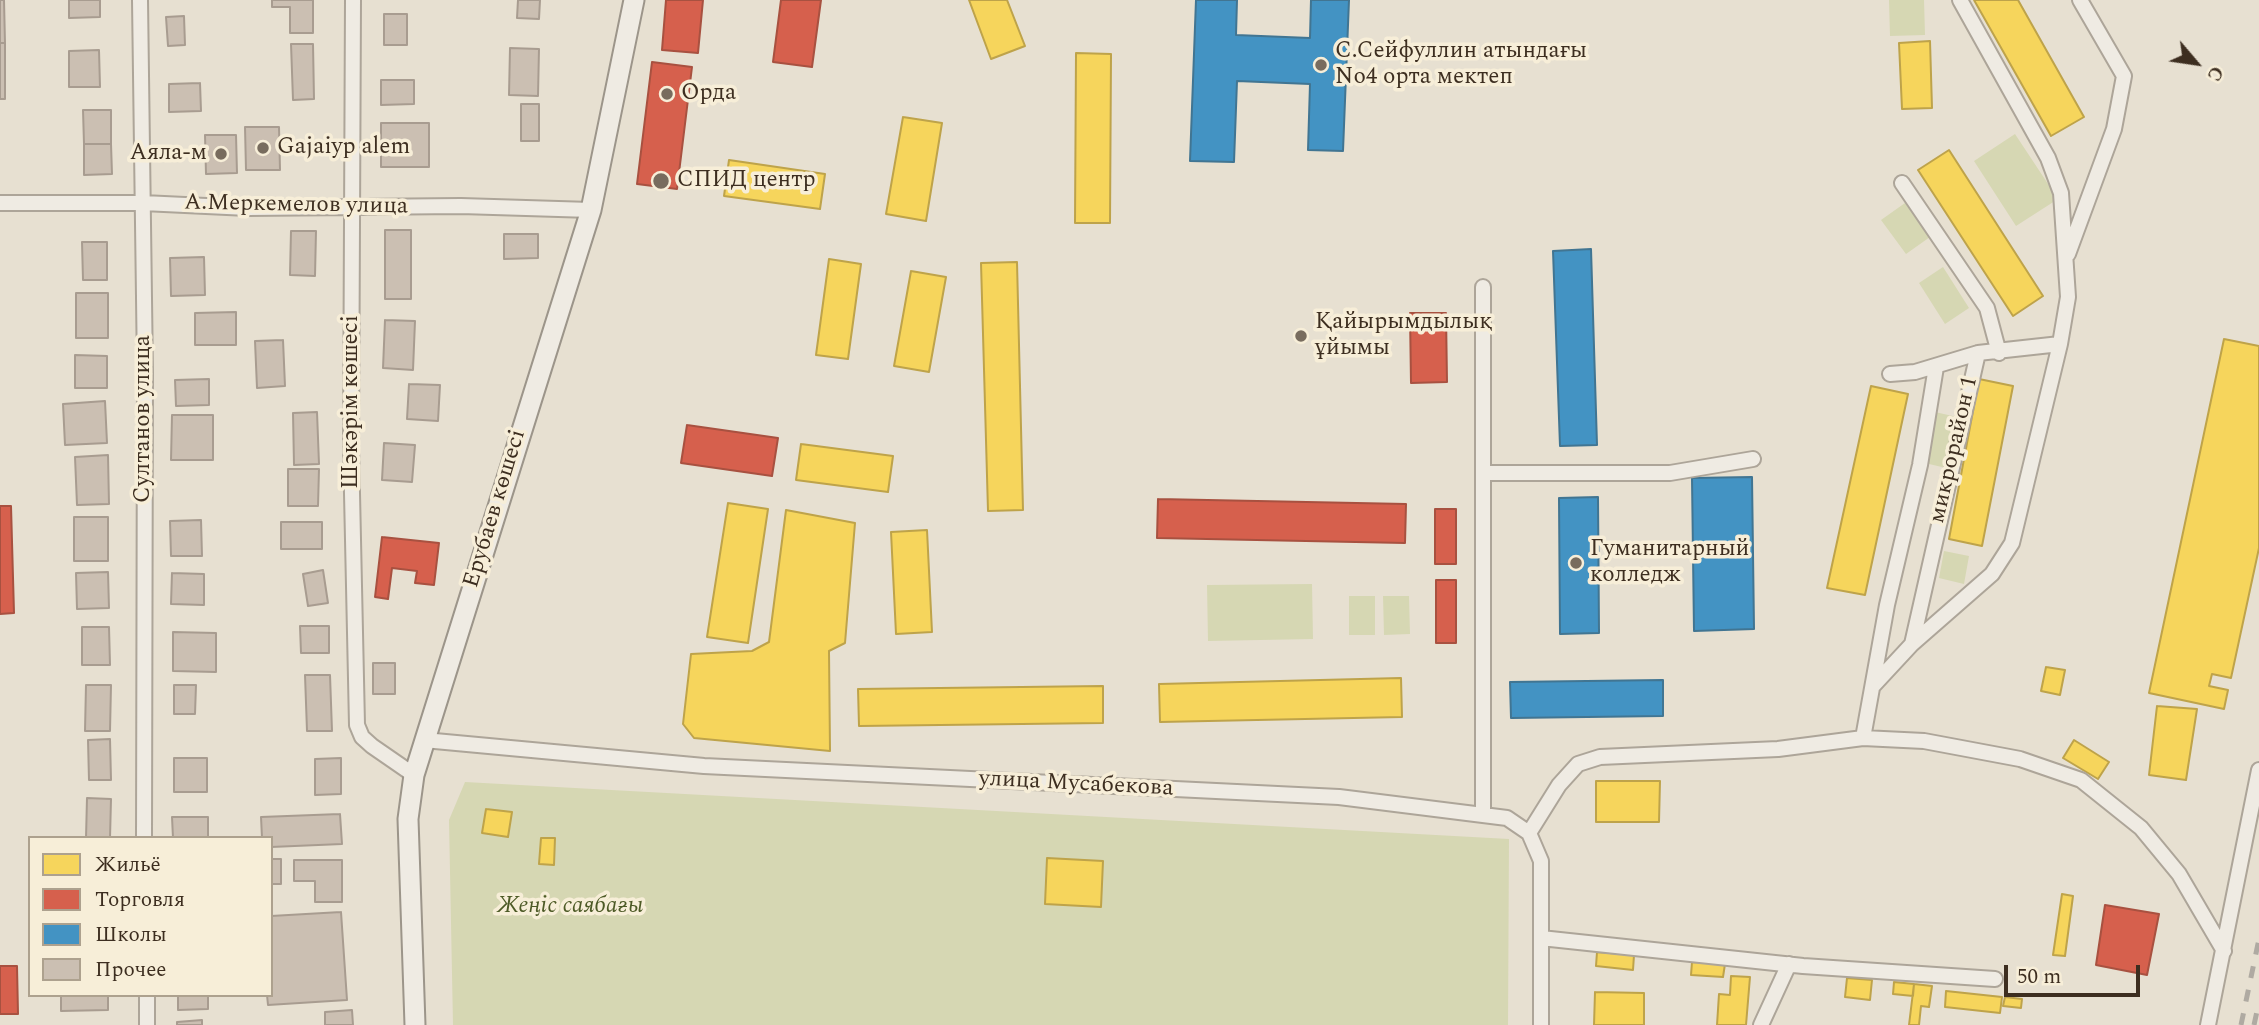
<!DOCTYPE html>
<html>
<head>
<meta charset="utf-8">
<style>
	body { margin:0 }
	#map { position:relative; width:2259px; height:1025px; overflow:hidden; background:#e7e0d1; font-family:Spectral,serif }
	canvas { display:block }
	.legend { position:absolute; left:28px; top:836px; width:245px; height:161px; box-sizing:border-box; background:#f7eed8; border:2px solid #ada18e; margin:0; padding:9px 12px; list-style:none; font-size:21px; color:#3d2e20 }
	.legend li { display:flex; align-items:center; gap:14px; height:35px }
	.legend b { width:35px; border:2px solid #ada18e }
	.north { position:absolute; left:2161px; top:28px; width:70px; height:70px; -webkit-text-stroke:5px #f7eed8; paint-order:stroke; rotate:119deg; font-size:19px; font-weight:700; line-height:28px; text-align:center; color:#3d2e20 }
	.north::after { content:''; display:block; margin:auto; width:24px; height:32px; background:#3d2e20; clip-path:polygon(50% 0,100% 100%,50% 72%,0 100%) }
	.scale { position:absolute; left:2004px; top:965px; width:136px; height:32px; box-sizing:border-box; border:4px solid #3d2e20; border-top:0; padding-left:9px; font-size:21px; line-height:24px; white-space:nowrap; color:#3d2e20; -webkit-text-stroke:5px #f7eed8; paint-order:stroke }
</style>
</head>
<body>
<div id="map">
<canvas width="2259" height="1025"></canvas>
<ul class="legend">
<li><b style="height:19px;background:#f6d55c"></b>Жильё</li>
<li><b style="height:19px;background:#d6604d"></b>Торговля</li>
<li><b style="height:19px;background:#4393c3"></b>Школы</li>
<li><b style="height:19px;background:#cbbfb2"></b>Прочее</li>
</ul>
<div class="north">С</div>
<div class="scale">50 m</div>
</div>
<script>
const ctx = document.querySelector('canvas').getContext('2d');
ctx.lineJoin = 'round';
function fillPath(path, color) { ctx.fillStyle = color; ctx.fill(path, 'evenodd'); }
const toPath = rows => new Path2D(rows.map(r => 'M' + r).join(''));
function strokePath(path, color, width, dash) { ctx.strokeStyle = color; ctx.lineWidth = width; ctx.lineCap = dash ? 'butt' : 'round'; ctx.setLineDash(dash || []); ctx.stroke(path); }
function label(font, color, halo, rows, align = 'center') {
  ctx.font = font + ' Spectral,serif'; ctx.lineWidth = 7; ctx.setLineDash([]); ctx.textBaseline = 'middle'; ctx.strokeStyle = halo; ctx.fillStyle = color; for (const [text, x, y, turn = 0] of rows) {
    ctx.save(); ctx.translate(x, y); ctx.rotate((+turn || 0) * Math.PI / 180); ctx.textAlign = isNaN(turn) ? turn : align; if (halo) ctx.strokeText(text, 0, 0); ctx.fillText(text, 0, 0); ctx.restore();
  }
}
fillPath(toPath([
	[1889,0,1924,0,1925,35,1890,36],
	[2015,134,2058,199,2016,226,1974,161],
	[1905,203,1930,237,1906,254,1881,220],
	[1943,267,1969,308,1945,324,1919,283],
	[1935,412,1957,417,1946,468,1925,463],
	[1944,551,1969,556,1964,584,1939,578],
	[1312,584,1313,639,1208,641,1207,585],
	[1349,596,1375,596,1375,635,1349,635],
	[1383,596,1409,596,1410,634,1384,635],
	[465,782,1509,839,1508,1025,453,1025,449,820]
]), '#d6d7b3');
const homes = toPath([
	[969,0,1007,0,1025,46,991,59,969,0],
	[1974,0,2018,0,2084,117,2051,136,1974,0],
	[1930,41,1932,108,1902,109,1899,43,1930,41],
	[1076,53,1111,54,1110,223,1075,223,1076,53],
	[903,117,942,123,926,221,886,214,903,117],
	[1949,150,2043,296,2013,316,1918,170,1949,150],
	[729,160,825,174,820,209,724,196,729,160],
	[829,259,861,264,848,359,816,355,829,259],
	[1017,262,1023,510,988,511,981,263,1017,262],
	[911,271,946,277,929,372,894,366,911,271],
	[2224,339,2259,346,2259,548,2231,678,2212,674,2209,686,2228,690,2224,709,2149,693,2224,339],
	[1979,379,2013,386,1982,546,1949,539,1979,379],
	[1871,386,1908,394,1865,595,1827,588,1871,386],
	[801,444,893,456,888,492,796,480,801,444],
	[728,503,768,509,748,643,707,637,728,503],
	[786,510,855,523,845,643,829,651,830,751,694,738,683,724,691,654,752,651,769,642,786,510],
	[927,530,932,632,896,634,891,532,927,530],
	[2046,667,2065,670,2060,695,2041,691,2046,667],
	[1401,678,1402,717,1160,722,1159,684,1401,678],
	[1103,686,1103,723,859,726,858,689,1103,686],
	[2157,706,2197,709,2186,780,2149,775,2157,706],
	[2074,740,2109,762,2098,779,2063,758,2074,740],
	[1596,781,1660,781,1659,822,1596,822,1596,781],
	[486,809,512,812,508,837,482,833,486,809],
	[541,838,555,838,554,865,539,864,541,838],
	[1047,858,1103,861,1101,907,1045,904,1047,858],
	[2062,894,2073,896,2065,956,2053,955,2062,894],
	[1597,952,1634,955,1633,970,1596,966,1597,952],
	[1692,962,1725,964,1723,977,1691,975,1692,962],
	[1731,976,1750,977,1746,1025,1717,1025,1719,994,1730,995,1731,976],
	[1847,978,1872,980,1870,1000,1845,997,1847,978],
	[1894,982,1914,984,1913,996,1893,994,1894,982],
	[1914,984,1932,986,1929,1007,1921,1006,1919,1025,1909,1025,1914,984],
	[1946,991,2002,997,2000,1013,1945,1007,1946,991],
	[1595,992,1644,993,1644,1025,1594,1025,1595,992],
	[2005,997,2022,999,2021,1008,2003,1006,2005,997]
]);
fillPath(homes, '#f6d55c');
strokePath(homes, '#bea34a', 2);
const shops = toPath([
	[666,0,703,0,698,53,662,50,666,0],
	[781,0,821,0,812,67,773,62,781,0],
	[652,62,692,67,677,189,637,184,652,62],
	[1410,313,1446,313,1447,382,1411,383,1410,313],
	[687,425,778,438,772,476,681,463,687,425],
	[1158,499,1406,504,1405,543,1157,538,1158,499],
	[0,506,11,506,14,613,0,614,0,506],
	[1435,509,1456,509,1456,564,1435,564,1435,509],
	[382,537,439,543,434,585,415,583,417,571,392,568,388,599,375,597,382,537],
	[1436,580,1456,580,1456,643,1436,643,1436,580],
	[2105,905,2159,914,2147,975,2096,965,2105,905],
	[0,966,17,966,18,1014,0,1014,0,966]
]);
fillPath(shops, '#d6604d');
strokePath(shops, '#a85140', 2);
const schools = toPath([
	[1196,0,1237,0,1236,35,1310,38,1311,0,1349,0,1343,151,1308,150,1310,84,1237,81,1234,162,1190,161,1196,0],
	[1591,249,1597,445,1560,446,1553,251,1591,249],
	[1752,477,1754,629,1694,631,1692,478,1752,477],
	[1598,497,1599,633,1560,634,1559,498,1598,497],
	[1663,680,1663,716,1511,718,1510,682,1663,680]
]);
fillPath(schools, '#4393c3');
strokePath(schools, '#417592', 2);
const building = toPath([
	[0,0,4,0,5,43,0,43,0,0],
	[69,0,100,0,100,17,69,18,69,0],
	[272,0,313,0,313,33,290,33,290,7,272,7,272,0],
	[518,0,540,0,539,19,517,18,518,0],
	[384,14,407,14,407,45,384,45,384,14],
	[184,16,185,45,168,46,166,17,184,16],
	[0,43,5,43,5,99,0,99,0,43],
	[291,44,313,44,314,99,293,100,291,44],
	[510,48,539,49,538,96,509,95,510,48],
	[99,50,100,87,69,87,69,51,99,50],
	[381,80,414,80,414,104,381,105,381,80],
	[200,83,201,111,169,112,169,84,200,83],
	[521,104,539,104,539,141,521,141,521,104],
	[83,110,111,110,111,144,84,144,83,110],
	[381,123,429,123,429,167,381,167,381,123],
	[245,127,279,127,280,170,246,170,245,127],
	[205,135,236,135,237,173,206,174,205,135],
	[84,144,111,144,112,174,84,175,84,144],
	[385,230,411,230,411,299,385,299,385,230],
	[291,231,316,231,315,276,290,275,291,231],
	[504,234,538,234,538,258,504,259,504,234],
	[82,242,107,242,107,280,83,280,82,242],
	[204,257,205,295,171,296,170,258,204,257],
	[76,293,108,293,108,338,76,338,76,293],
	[236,312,236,345,195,345,195,313,236,312],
	[385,320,415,321,413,370,383,368,385,320],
	[283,340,285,386,257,388,255,341,283,340],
	[75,355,107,356,107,388,75,388,75,355],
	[209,379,209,405,176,406,175,380,209,379],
	[409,384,440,385,438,421,407,419,409,384],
	[105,401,107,443,65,445,63,404,105,401],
	[317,412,319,464,294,465,293,413,317,412],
	[172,415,213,415,213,460,171,460,172,415],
	[384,443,415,445,412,482,382,480,384,443],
	[108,455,109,504,77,505,75,457,108,455],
	[288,469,319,469,318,506,288,506,288,469],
	[74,517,108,517,108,561,74,561,74,517],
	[201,520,202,556,171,556,170,521,201,520],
	[281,522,322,522,322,549,281,549,281,522],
	[323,570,328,603,308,606,303,574,323,570],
	[108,572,109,608,77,609,76,573,108,572],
	[172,573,204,574,204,605,171,604,172,573],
	[300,626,329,626,329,653,301,653,300,626],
	[82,627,109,627,110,665,82,665,82,627],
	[173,632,216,633,216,672,173,671,173,632],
	[373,663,395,663,395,694,373,694,373,663],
	[305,675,330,675,332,731,307,731,305,675],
	[86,685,111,685,110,731,85,731,86,685],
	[174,685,196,685,195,714,174,714,174,685],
	[110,739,111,780,89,780,88,740,110,739],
	[174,758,207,758,207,792,174,792,174,758],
	[341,758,341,794,315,795,315,759,341,758],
	[87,798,111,799,110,838,86,838,87,798],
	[340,814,342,844,271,847,271,838,262,838,261,817,340,814],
	[172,817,208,817,208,838,173,838,172,817],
	[271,859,281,859,281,884,271,884,271,859],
	[294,860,342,860,342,902,315,902,315,881,294,881,294,860],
	[341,912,347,1000,268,1005,267,995,271,995,271,916,341,912],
	[61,995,108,995,108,1010,61,1011,61,995],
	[178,995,208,995,208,1009,178,1010,178,995],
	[352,1010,353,1025,325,1025,325,1012,352,1010],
	[202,1020,202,1025,177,1025,177,1022,202,1020]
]);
fillPath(building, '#cbbfb2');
strokePath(building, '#a89c90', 2);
const street = toPath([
	[140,0,145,372,144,838],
	[353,0,351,447,357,725,362,737,372,746,414,775],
	[1902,183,1987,308,1999,353],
	[0,203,143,203,248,208,461,206,591,210],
	[2068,254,2114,129,2124,76,2080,0],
	[1483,287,1483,815],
	[1890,374,1915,372,1978,353,2060,344,2068,297,2061,193,2048,158,1960,0],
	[1483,473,1670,473,1753,459],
	[1912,644,1992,574,2012,543,2060,344],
	[1873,686,1912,644,1978,353],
	[1863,738,1887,605,1920,465,1936,367],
	[424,740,704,766,1339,797,1507,818,1529,833,1541,861,1541,1025],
	[1529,833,1559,785,1578,764,1600,757,1778,749,1863,738,1924,741,2020,759,2081,780,2141,828,2179,874,2224,951],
	[1541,938,1803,966,1995,979],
	[147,1025,147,995],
	[1761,1025,1789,964],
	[2208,1025,2259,770]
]);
const secondary = toPath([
	[415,1025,408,819,414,775,591,210,634,0]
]);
strokePath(street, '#ada599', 18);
strokePath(secondary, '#9c958a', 23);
strokePath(street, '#efebe3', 14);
strokePath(secondary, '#efebe3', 19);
strokePath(toPath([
	[2241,1025,2259,939],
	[2254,1025,2259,1002]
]), '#afaaa2', 5, [12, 12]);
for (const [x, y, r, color] of [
	[1321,65,7,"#786c5e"],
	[667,94,7,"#786c5e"],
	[263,148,7,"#786c5e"],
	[221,154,7,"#786c5e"],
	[661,181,9,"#786c5e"],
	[1301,336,7,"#786c5e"],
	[1576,563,7,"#786c5e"]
]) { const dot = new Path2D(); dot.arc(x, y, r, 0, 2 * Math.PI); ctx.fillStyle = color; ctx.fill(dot); strokePath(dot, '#f7eed8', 2.5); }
label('23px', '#3d2e20', '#f7eed8', [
	["С.Сейфуллин атындағы",1335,52],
	["No4 орта мектеп",1335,78],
	["Орда",681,94],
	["Gajaiyp alem",277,148],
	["Аяла-м",207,154,"right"],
	["СПИД центр",677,181],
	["Қайырымдылық",1315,323],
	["ұйымы",1315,349],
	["Гуманитарный",1590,550],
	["колледж",1590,576]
], 'left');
label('23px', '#3d2e20', '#f7eed8', [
	["А.Меркемелов улица",296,206,1],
	["Шәкәрім көшесі",352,402,-90],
	["Султанов улица",144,419,-90],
	["микрорайон 1",1955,450,-77],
	["Ерубаев көшесі",496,509,-73],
	["улица Мусабекова",1076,785,3]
]);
label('italic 23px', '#4d5a26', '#f7eed8', [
	["Жеңіс саябағы",570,907]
]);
</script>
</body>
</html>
